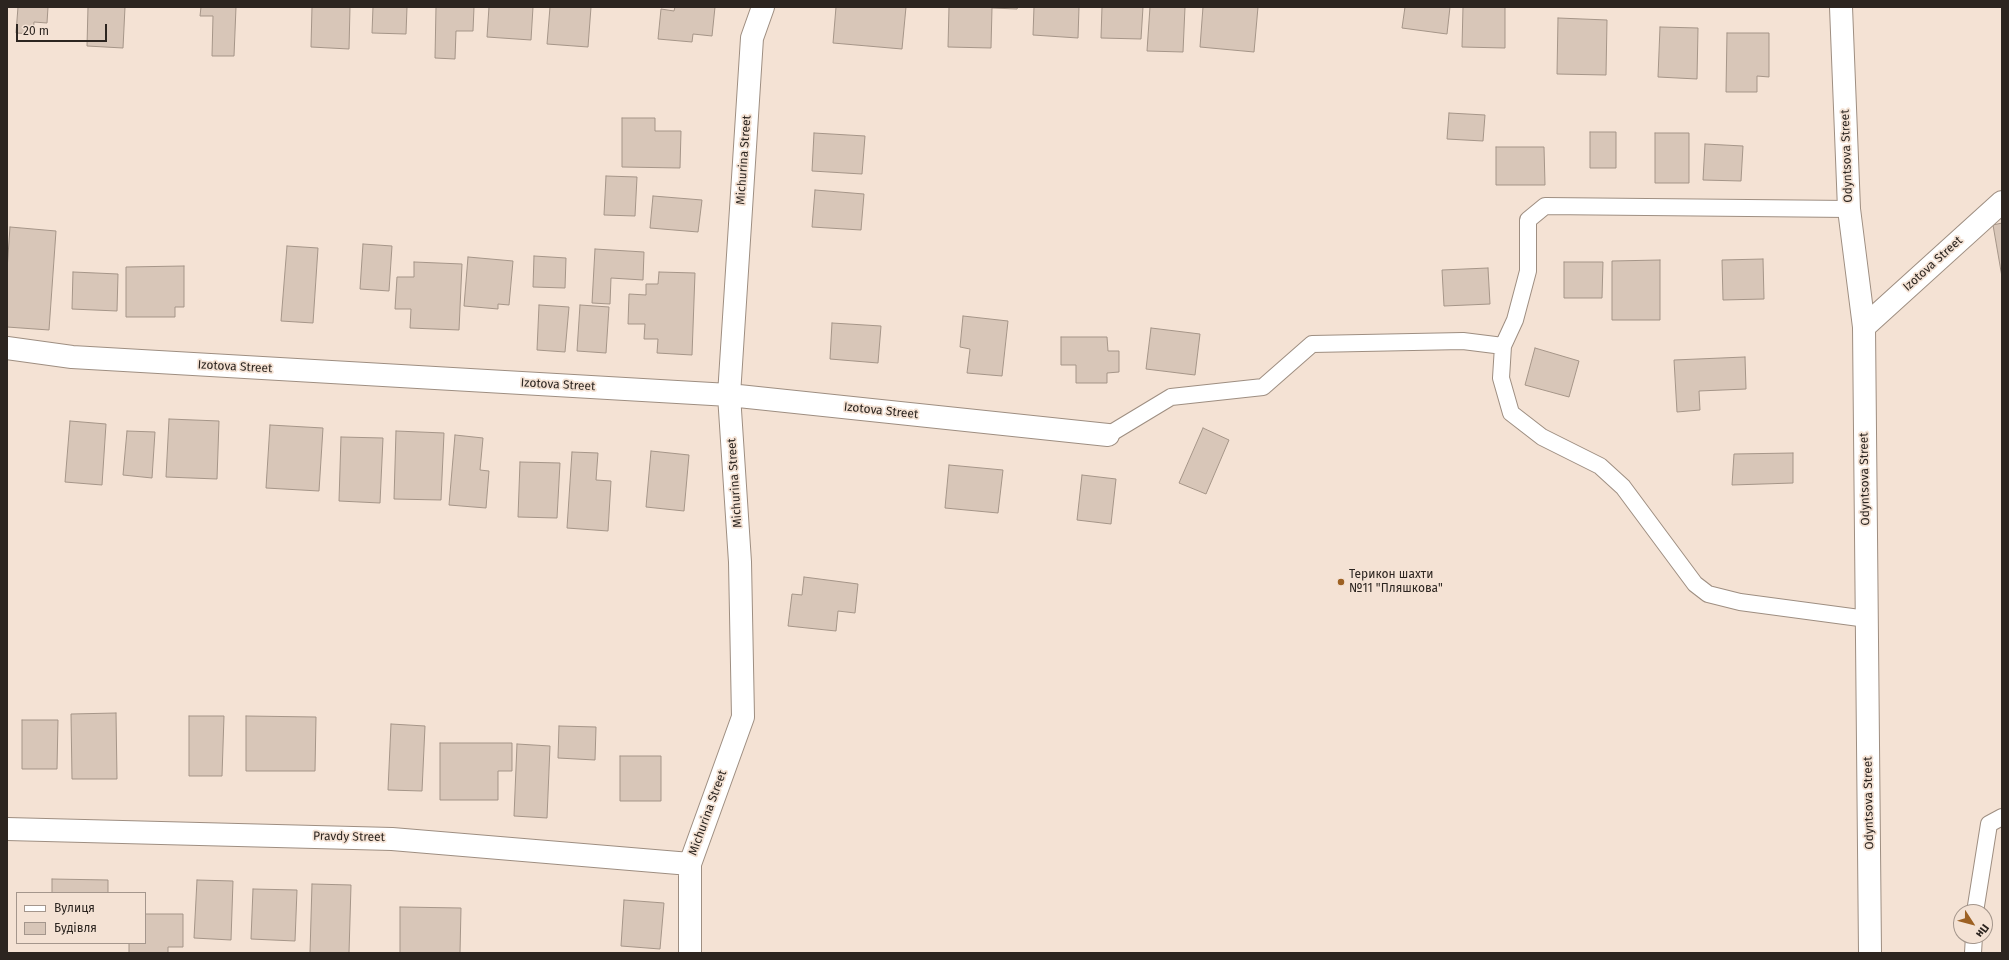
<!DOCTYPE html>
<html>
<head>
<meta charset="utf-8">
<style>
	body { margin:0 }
	#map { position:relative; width:2009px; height:960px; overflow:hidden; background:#f4e2d4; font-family:"Fira Sans",sans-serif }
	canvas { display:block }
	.frame { position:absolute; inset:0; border:8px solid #2c2520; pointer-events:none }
	.legend { position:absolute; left:16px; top:892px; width:130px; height:52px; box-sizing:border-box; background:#f4e2d4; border:1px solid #a4968c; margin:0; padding:5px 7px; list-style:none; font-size:12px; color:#2c2520 }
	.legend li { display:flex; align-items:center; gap:8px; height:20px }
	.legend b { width:20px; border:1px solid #a4968c }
	.north { position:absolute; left:1953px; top:904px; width:40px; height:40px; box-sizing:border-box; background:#f4e2d4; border:1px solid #a4968c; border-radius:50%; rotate:126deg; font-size:11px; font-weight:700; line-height:16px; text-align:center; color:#2c2520 }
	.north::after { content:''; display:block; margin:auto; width:14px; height:18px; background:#9d6123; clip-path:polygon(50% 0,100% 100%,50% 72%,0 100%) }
	.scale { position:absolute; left:16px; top:24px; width:91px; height:18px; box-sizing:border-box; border:2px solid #2c2520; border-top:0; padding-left:5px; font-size:12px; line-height:14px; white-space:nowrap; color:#2c2520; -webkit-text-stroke:3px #f4e2d4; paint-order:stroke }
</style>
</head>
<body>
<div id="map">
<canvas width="2009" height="960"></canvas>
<div class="frame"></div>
<ul class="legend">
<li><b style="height:5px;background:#fff"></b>Вулиця</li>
<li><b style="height:11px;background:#d8c6b8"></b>Будівля</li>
</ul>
<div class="north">Пн</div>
<div class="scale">20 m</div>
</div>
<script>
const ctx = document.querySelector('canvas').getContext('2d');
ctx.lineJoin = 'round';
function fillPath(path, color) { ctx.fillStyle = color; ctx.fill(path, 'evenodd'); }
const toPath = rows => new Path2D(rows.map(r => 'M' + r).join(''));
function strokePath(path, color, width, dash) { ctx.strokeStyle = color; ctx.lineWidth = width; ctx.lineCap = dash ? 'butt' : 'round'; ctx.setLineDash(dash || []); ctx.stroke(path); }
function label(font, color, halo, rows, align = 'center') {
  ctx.font = font + ' "Fira Sans",sans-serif'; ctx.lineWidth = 3.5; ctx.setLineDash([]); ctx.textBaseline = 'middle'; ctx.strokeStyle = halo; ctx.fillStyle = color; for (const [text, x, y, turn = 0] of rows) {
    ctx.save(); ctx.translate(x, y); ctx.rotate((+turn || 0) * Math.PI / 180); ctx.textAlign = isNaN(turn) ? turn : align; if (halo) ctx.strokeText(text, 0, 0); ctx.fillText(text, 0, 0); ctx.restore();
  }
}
const building = toPath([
	[18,7,48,7,47,23,34,22,33,34,16,33,18,7],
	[88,7,125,7,123,48,87,46,88,7],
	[201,7,236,7,234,56,212,56,213,16,200,16,201,7],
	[312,7,350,7,349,49,311,47,312,7],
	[373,7,407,7,406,34,372,33,373,7],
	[436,7,474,7,473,31,456,31,455,59,435,58,436,7],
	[489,7,533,7,531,40,487,37,489,7],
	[550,7,591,7,588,47,547,44,550,7],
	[675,7,715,7,712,36,693,34,692,42,658,39,661,9,674,11,675,7],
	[836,7,906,7,902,49,833,43,836,7],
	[949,7,1018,7,1017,9,992,8,991,48,948,47,949,7],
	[1034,7,1079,7,1078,38,1033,35,1034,7],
	[1102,7,1143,7,1141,39,1101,38,1102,7],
	[1150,7,1185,7,1183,52,1147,51,1150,7],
	[1203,7,1258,7,1254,52,1200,47,1203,7],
	[1405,7,1450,7,1447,34,1402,28,1405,7],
	[1463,7,1505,7,1505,48,1462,47,1463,7],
	[1558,18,1607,20,1606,75,1557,74,1558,18],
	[1660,27,1698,28,1697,79,1658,77,1660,27],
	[1727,33,1769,33,1769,77,1757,76,1757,92,1726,92,1727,33],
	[1449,113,1485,115,1483,141,1447,139,1449,113],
	[622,118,655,118,655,131,681,131,680,168,622,167,622,118],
	[1590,132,1616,132,1616,168,1590,168,1590,132],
	[814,133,865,136,862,174,812,171,814,133],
	[1655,133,1689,133,1689,183,1655,183,1655,133],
	[1705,144,1743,146,1741,181,1703,180,1705,144],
	[1496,147,1544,147,1545,185,1496,185,1496,147],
	[606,176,637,177,635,216,604,215,606,176],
	[815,190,864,194,861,230,812,227,815,190],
	[653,196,702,200,698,232,650,228,653,196],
	[2002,223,2002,277,1993,225,2002,223],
	[10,227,56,231,49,330,7,327,7,270,10,227],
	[363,244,392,246,389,291,360,289,363,244],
	[287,246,318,248,313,323,281,321,287,246],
	[595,249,644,252,643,280,611,278,610,304,592,303,595,249],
	[534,256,566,258,565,288,533,287,534,256],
	[468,257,513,261,509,305,498,304,498,309,464,306,468,257],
	[1763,259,1764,299,1723,300,1722,260,1763,259],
	[1660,260,1660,320,1612,320,1612,261,1660,260],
	[414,262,462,264,459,330,410,328,411,309,395,309,397,277,414,277,414,262],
	[1564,262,1603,262,1602,298,1564,298,1564,262],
	[184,266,184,307,175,307,175,317,126,317,126,267,184,266],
	[1488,268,1490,304,1444,306,1442,270,1488,268],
	[73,272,118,274,117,311,72,309,73,272],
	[659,272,695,273,692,355,657,353,658,339,644,339,645,324,628,324,629,294,646,295,646,284,658,284,659,272],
	[539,305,569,307,565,352,537,350,539,305],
	[580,305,609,307,606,353,577,351,580,305],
	[963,316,1008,321,1002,376,967,373,970,349,960,347,963,316],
	[832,323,881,326,878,363,830,359,832,323],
	[1151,328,1200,334,1195,375,1146,369,1151,328],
	[1061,337,1107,337,1108,351,1119,351,1119,372,1107,373,1107,383,1076,383,1076,365,1061,365,1061,337],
	[1535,348,1579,361,1569,397,1525,385,1535,348],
	[1745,357,1746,389,1699,391,1700,410,1677,412,1674,360,1745,357],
	[169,419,219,421,217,479,166,477,169,419],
	[70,421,106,424,102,485,65,482,70,421],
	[270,425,323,428,319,491,266,488,270,425],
	[1203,428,1229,440,1206,494,1179,483,1203,428],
	[127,431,155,432,152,478,123,475,127,431],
	[396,431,444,433,441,500,394,499,396,431],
	[455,435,483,438,480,470,489,471,486,508,449,505,455,435],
	[341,437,383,438,380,503,339,501,341,437],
	[651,451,689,455,684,511,646,507,651,451],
	[572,452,598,453,596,480,611,481,608,531,567,528,572,452],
	[1793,453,1793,483,1732,485,1734,454,1793,453],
	[520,462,560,463,557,518,518,517,520,462],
	[949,465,1003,470,998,513,945,508,949,465],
	[1082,475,1116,479,1111,524,1077,520,1082,475],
	[804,577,858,584,855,613,838,611,836,631,788,626,792,594,802,595,804,577],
	[116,713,117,779,72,779,71,714,116,713],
	[189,716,224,716,222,776,189,776,189,716],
	[246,716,316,717,315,771,246,771,246,716],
	[22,720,58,720,57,769,22,769,22,720],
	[391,724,425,726,422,791,388,790,391,724],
	[559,726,596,727,595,760,558,758,559,726],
	[440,743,512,743,512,771,498,771,498,800,440,800,440,743],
	[517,744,550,746,547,818,514,816,517,744],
	[620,756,661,756,661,801,620,801,620,756],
	[52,879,108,880,108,893,52,893,52,879],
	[197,880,233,881,231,940,194,938,197,880],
	[312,884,351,885,349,953,310,953,312,884],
	[253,889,297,890,295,941,251,939,253,889],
	[624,900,664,903,660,949,621,946,624,900],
	[400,907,461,908,460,953,400,953,400,907],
	[145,914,183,914,183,947,168,947,168,953,129,953,129,943,145,943,145,914]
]);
fillPath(building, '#d8c6b8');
strokePath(building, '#a59588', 1);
const lane = toPath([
	[1503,346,1501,378,1511,413,1542,437,1600,466,1623,487,1695,584,1708,594,1740,602,1867,619],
	[1108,435,1171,397,1263,387,1312,344,1463,341,1503,346,1515,320,1528,271,1528,220,1545,206,1849,209],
	[1975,912,1989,824,2002,817],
	[1973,953,1974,936]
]);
const street = toPath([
	[1864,327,2002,202],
	[7,348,72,357,729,395,1108,435],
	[7,829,392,839,690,864],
	[690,953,690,864,743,717,740,562,729,395,752,38,763,7]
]);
const secondary = toPath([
	[1841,7,1849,209,1864,327,1870,953]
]);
strokePath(lane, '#9e8e81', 18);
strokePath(street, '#9e8e81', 24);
strokePath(secondary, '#9e8e81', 24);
strokePath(lane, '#fff', 16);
strokePath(street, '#fff', 22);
strokePath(secondary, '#fff', 22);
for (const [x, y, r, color] of [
	[1341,582,4,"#9d6123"]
]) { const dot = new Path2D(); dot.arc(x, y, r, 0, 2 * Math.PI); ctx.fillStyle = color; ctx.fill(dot); strokePath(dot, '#f4e2d4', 1.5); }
label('12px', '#2c2520', '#f4e2d4', [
	["Odyntsova Street",1847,156,-92],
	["Michurina Street",744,160,-86],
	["Izotova Street",1933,264,-42],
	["Izotova Street",235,367,3],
	["Izotova Street",558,385,3],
	["Izotova Street",881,411,6],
	["Odyntsova Street",1865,479,-91],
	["Michurina Street",735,483,-94],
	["Odyntsova Street",1869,803,-91],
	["Michurina Street",708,813,-70],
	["Pravdy Street",349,837,1]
]);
label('12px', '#2c2520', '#f4e2d4', [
	["Терикон шахти",1349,575],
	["№11 \"Пляшкова\"",1349,589]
], 'left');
</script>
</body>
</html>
